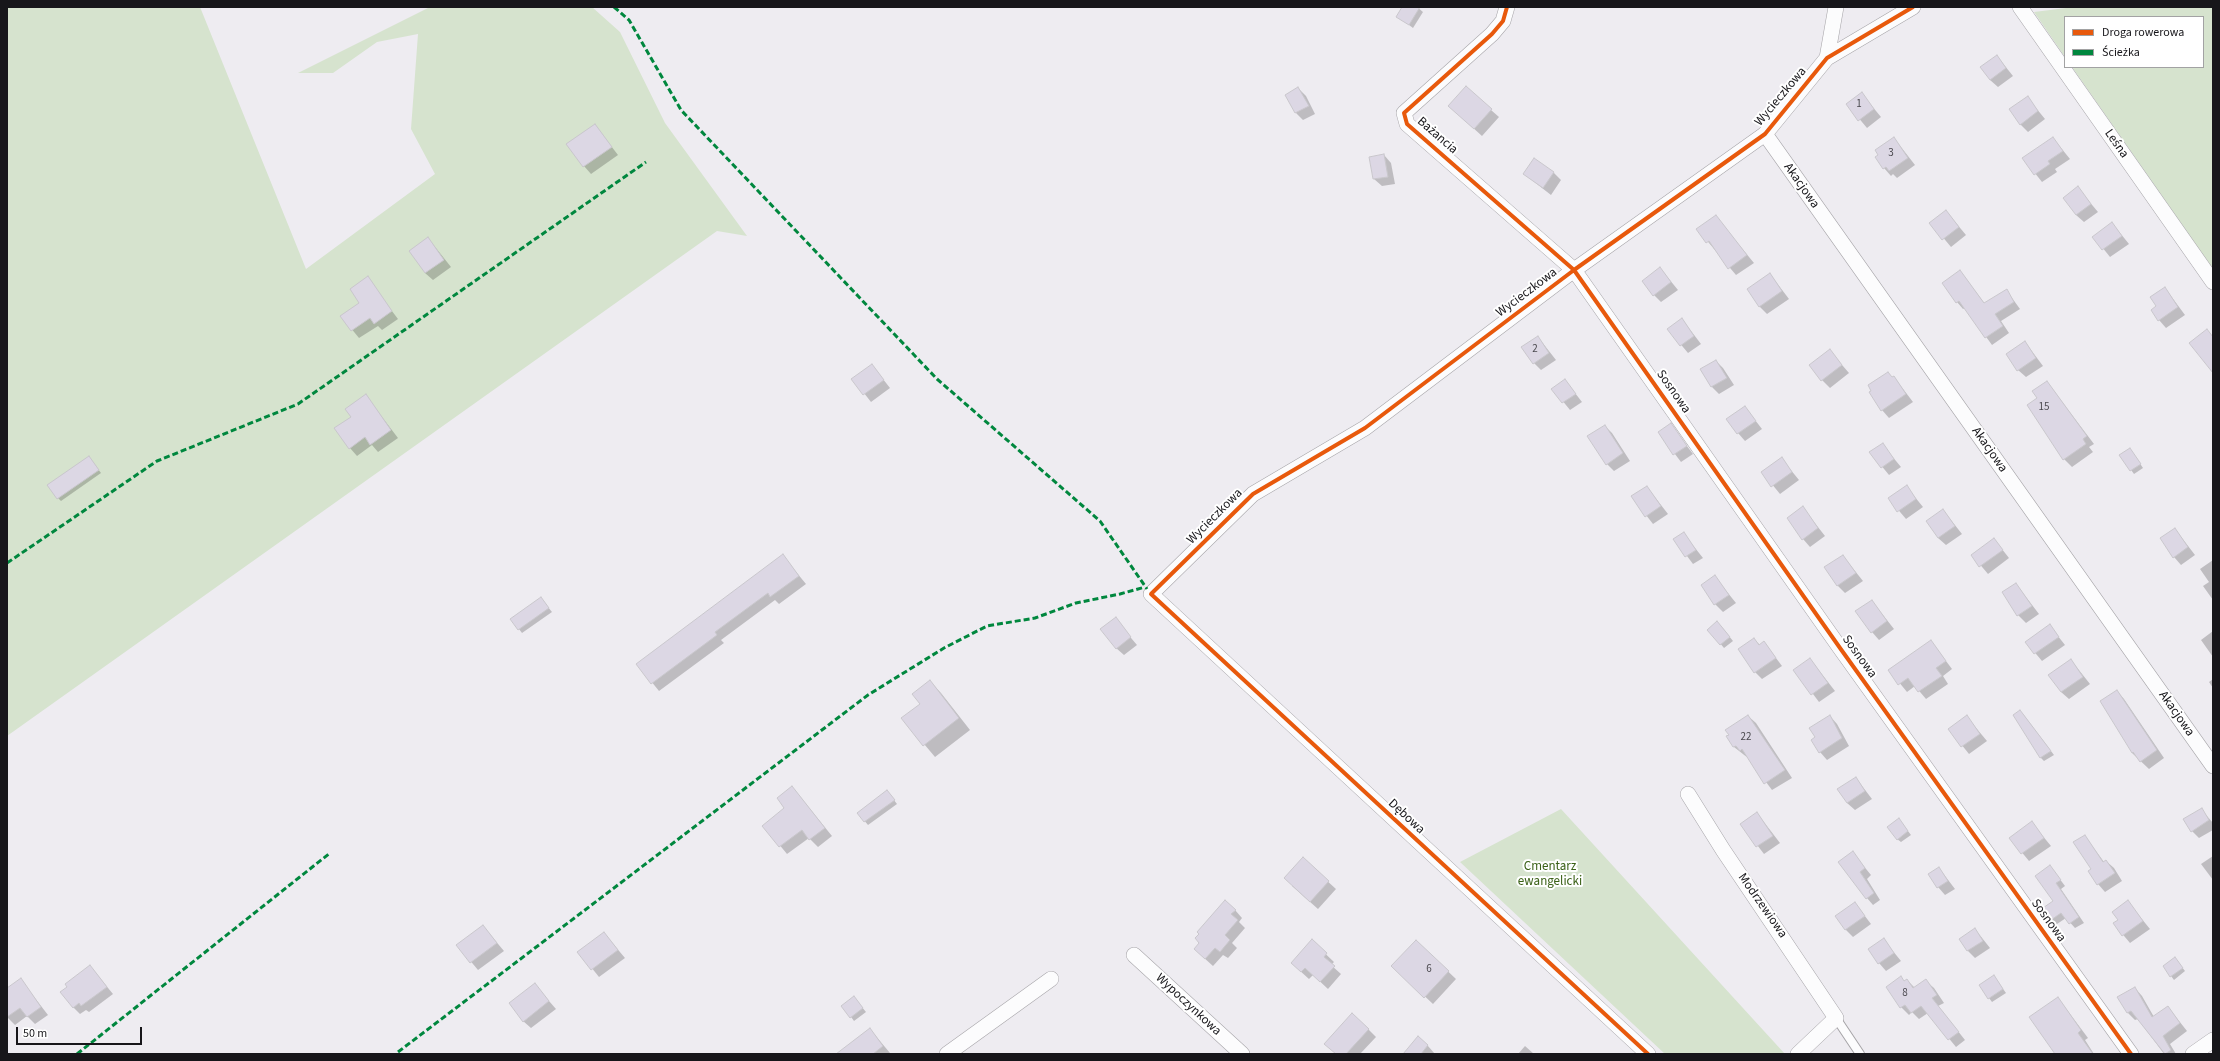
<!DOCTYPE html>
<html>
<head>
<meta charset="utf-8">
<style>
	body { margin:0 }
	#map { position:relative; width:2220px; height:1061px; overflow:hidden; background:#eeecf1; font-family:"Source Sans 3",sans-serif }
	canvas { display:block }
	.frame { position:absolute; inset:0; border:8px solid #17161a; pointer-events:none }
	.legend { position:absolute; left:2064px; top:16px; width:140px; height:52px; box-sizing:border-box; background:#fff; border:1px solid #a2a2a3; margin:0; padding:5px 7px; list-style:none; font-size:12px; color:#17161a }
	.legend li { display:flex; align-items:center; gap:8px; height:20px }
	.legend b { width:20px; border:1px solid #a2a2a3 }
	.scale { position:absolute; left:16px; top:1027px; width:126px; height:18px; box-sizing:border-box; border:2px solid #17161a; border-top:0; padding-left:5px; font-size:12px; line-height:14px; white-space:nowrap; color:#17161a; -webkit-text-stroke:3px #fff; paint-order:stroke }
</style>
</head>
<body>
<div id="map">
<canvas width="2220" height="1061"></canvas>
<div class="frame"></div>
<ul class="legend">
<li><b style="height:5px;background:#e8590c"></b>Droga rowerowa</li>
<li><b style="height:5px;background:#00873e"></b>Ścieżka</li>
</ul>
<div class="scale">50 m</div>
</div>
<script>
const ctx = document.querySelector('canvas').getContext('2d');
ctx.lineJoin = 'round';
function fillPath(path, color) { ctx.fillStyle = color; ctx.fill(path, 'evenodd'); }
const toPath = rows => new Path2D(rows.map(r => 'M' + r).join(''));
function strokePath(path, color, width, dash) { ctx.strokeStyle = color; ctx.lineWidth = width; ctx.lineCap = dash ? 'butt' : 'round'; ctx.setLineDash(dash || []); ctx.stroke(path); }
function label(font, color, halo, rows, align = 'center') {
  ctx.font = font + ' "Source Sans 3",sans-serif'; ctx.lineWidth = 4; ctx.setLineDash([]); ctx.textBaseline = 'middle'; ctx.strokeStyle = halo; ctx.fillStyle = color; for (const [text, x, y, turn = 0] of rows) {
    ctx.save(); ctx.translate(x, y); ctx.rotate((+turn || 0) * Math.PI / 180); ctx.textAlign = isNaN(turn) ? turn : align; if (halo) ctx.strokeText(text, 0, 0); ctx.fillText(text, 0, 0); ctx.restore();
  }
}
fillPath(toPath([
	[7,7,200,7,306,269,435,174,411,129,418,34,377,42,333,73,298,73,430,7,592,7,620,32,665,123,747,236,717,231,7,736],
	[2074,7,2213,7,2213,269,2072,67,2203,67,2203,17,2065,17,2065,57,2034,12],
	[1561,809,1785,1054,1665,1054,1460,862]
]), '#d6e3ce');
fillPath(toPath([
	[1403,7,1417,7,1423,12,1413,28,1397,16],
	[1997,56,2013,76,1998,87,1990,80],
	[1298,88,1306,96,1315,114,1303,120,1296,113,1286,95],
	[1862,94,1881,117,1867,128,1847,104],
	[2027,97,2045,119,2028,132,2020,124],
	[1449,106,1491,110,1499,117,1482,136],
	[595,125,618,155,591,174,584,166],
	[1894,138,1915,165,1897,178,1893,174,1891,176,1884,168],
	[2053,138,2070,159,2055,169,2057,172,2042,182,2023,158],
	[1384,155,1391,163,1395,184,1382,186,1374,179],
	[1554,173,1561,180,1551,195,1524,174],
	[2078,188,2098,212,2084,222,2076,215],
	[1946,211,1966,235,1951,247,1931,223],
	[1716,217,1754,263,1736,275,1698,230],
	[2112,223,2129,244,2110,257,2094,237],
	[428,238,451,267,433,280,425,273],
	[1660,268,1678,290,1661,302,1654,295],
	[1960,271,1985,304,2007,291,2020,309,2001,321,2009,333,1992,345,1965,308,1963,309,1957,302],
	[1770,274,1789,299,1767,314,1759,306],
	[367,278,398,319,382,330,378,326,359,338,341,316,361,303],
	[2165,288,2185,315,2166,328,2159,320,2157,307],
	[1682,319,1701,344,1688,353,1668,329],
	[1538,337,1556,360,1541,370,1534,363],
	[2025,342,2043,366,2026,377,2018,370],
	[1830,351,1849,373,1830,388,1822,380],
	[1716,361,1723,368,1734,385,1719,394,1712,387,1701,370],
	[872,365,890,388,871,402,853,379],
	[1894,377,1913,402,1889,418,1882,410,1873,391],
	[1565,380,1582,402,1570,410,1553,389],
	[2047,382,2094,444,2089,447,2093,452,2072,467,2064,459,2028,405,2038,398],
	[366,396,398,438,378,452,372,445,357,456,350,448,352,417],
	[1745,407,1762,429,1745,441,1738,433],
	[1671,425,1693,454,1681,462,1659,433],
	[1605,426,1612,433,1630,461,1614,471,1607,464],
	[1882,444,1901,467,1889,475,1871,453],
	[2133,453,2143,468,2134,474,2121,456],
	[89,457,101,473,61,501,58,498],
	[1781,458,1799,480,1780,494,1762,472],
	[1906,486,1923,507,1906,519,1889,499],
	[1647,487,1668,514,1653,524,1632,497],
	[1803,508,1825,536,1810,547,1803,539],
	[1943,510,1962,534,1946,545,1938,538],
	[2175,529,2195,555,2181,565,2174,557],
	[1684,534,1703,558,1693,564,1675,540],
	[1994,539,2009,558,1988,574,1972,555],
	[783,556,806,584,779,604,775,600,721,640,724,643,659,691,638,665],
	[1843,556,1863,581,1845,593,1837,585],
	[2213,560,2213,600,2203,586,2209,582,2200,569],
	[1715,577,1736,603,1723,612,1715,604],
	[2016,584,2039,614,2026,623,2018,615],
	[1872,601,1894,629,1879,640,1872,632],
	[544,602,552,612,522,633,512,620],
	[1115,619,1137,645,1124,655,1116,648],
	[1721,626,1733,641,1724,648,1709,630],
	[2050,626,2065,645,2042,661,2026,642],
	[2213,631,2213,657,2201,640],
	[1754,639,1760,645,1764,642,1782,666,1762,679,1755,672],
	[1931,641,1952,669,1943,676,1948,684,1926,699,1915,686,1907,692,1889,670],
	[1810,659,1835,691,1819,702,1795,670],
	[2071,660,2090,684,2069,699,2061,692],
	[2213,679,2213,688,2209,682],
	[930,681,941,693,970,730,935,757,903,719,921,705],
	[2117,691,2124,699,2164,758,2149,769,2132,753],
	[2023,714,2054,755,2044,761,2041,758],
	[1748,716,1756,723,1792,778,1772,790,1748,758,1734,747,1727,737],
	[1830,716,1837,724,1849,746,1827,760,1820,752],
	[1967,717,1987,741,1969,754,1949,729],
	[1856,778,1872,799,1855,810,1847,803],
	[792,787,832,836,818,847,809,838,787,854,764,826,786,808],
	[890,795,897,804,868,825,858,813],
	[2201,809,2213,823,2213,830,2199,838,2192,831],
	[1757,813,1780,843,1764,854,1741,824],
	[1902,823,1911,835,1901,842,1897,839],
	[2032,823,2051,846,2029,861,2010,838],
	[2085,836,2104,862,2106,861,2114,868,2122,881,2105,892,2098,884,2092,870],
	[1853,853,1871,875,1867,879,1880,900,1873,905,1867,898],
	[2213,856,2213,880,2201,864],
	[1303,859,1336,889,1318,909,1292,886],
	[2050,866,2065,886,2061,889,2084,923,2075,928,2066,918,2054,926,2049,921,2055,901],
	[1939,868,1955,889,1945,895,1938,887],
	[2128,902,2150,929,2130,943,2114,924,2119,920],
	[1855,903,1871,924,1853,937,1845,929],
	[1235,910,1242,918,1239,922,1245,928,1232,943,1237,948,1228,958,1223,955,1213,966,1203,957,1201,943,1196,938],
	[483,926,504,951,478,970,458,946],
	[1975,929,1990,948,1975,958,1967,950],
	[604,933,625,958,599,977,579,952],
	[1884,940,1901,961,1886,971,1879,963],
	[1312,941,1334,962,1331,965,1341,974,1328,989,1313,975,1309,979,1299,970],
	[1416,941,1456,979,1433,1004,1400,973],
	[2178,962,2185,971,2174,980,2171,976],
	[90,966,113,994,89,1012,86,1010,80,1014,73,1007],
	[1994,976,2006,993,1992,1002,1989,998],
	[21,980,48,1015,35,1024,27,1016,15,1025,7,1017,7,990],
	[1907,980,1915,988,1926,981,1934,988,1944,1003,1938,1006,1965,1040,1956,1047,1928,1013,1919,1019,1912,1012,1909,1015,1901,1007,1904,982],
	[535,985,556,1009,531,1028,523,1021],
	[2135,988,2142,996,2154,1017,2168,1007,2187,1031,2170,1044,2176,1054,2164,1054,2138,1019,2135,1020,2128,1013,2119,997],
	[2058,998,2088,1038,2085,1040,2094,1054,2056,1054],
	[857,1001,866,1012,854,1021,843,1006],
	[870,1029,890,1053,837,1054],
	[1368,1029,1376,1037,1360,1054,1336,1054],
	[1418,1038,1428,1046,1435,1054,1405,1054],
	[1525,1046,1534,1054,1518,1054]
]), '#0003');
const building = toPath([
	[1402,7,1420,7,1409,25,1396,17,1402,7],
	[1997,55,2006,68,1990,80,1980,67,1997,55],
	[1466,86,1492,109,1474,129,1448,106,1466,86],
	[1298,87,1309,106,1295,113,1285,95,1298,87],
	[1862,92,1874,109,1858,121,1846,104,1862,92],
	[2028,96,2038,111,2020,125,2009,109,2028,96],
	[595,124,612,147,583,167,566,144,595,124],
	[1894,137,1908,158,1889,171,1886,167,1883,169,1875,157,1878,155,1875,150,1894,137],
	[2053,137,2063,151,2048,161,2050,164,2034,175,2022,158,2053,137],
	[1384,154,1388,177,1373,179,1369,157,1384,154],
	[1534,158,1554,172,1543,188,1523,174,1534,158],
	[2078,186,2091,204,2076,215,2063,198,2078,186],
	[1946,210,1959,227,1942,240,1929,223,1946,210],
	[1716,215,1747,255,1728,269,1709,241,1706,243,1696,229,1716,215],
	[2112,222,2122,236,2102,250,2092,237,2112,222],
	[428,237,444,260,425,273,409,251,428,237],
	[1660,267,1671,282,1653,296,1642,281,1660,267],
	[1960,270,1984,303,2007,289,2014,302,1995,314,2003,326,1985,338,1959,301,1956,303,1942,283,1960,270],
	[1770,273,1782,291,1759,307,1747,289,1770,273],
	[368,276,392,311,374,324,370,318,351,331,340,316,359,303,350,289,368,276],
	[2165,287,2178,307,2158,321,2151,310,2156,306,2150,297,2165,287],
	[1682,318,1694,336,1680,346,1667,329,1682,318],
	[2207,329,2213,337,2213,373,2189,343,2207,329],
	[1538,336,1549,353,1533,364,1521,347,1538,336],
	[2025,341,2036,358,2017,371,2006,354,2025,341],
	[1830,349,1842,365,1821,381,1809,365,1830,349],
	[1716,360,1727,378,1711,387,1700,369,1716,360],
	[872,364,884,380,863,395,851,379,872,364],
	[1888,372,1892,377,1894,376,1906,394,1881,411,1869,392,1871,391,1868,385,1888,372],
	[1565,379,1576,394,1562,403,1551,389,1565,379],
	[2047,381,2087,436,2083,439,2086,444,2063,460,2027,405,2037,398,2032,391,2047,381],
	[366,394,391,430,370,445,365,437,349,449,334,428,351,417,345,409,366,394],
	[1745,406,1756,421,1737,434,1726,419,1745,406],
	[1671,423,1687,446,1673,455,1658,432,1671,423],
	[1605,425,1623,453,1606,465,1587,436,1605,425],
	[1883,443,1894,459,1881,468,1869,452,1883,443],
	[2130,448,2141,464,2130,471,2119,455,2130,448],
	[89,456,99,470,57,499,47,485,89,456],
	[1782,457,1792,472,1771,487,1761,472,1782,457],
	[1907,485,1916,499,1897,512,1888,498,1907,485],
	[1647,486,1661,506,1645,517,1631,496,1647,486],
	[1803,506,1818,528,1802,540,1787,518,1803,506],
	[1943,509,1955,526,1938,538,1926,521,1943,509],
	[2175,528,2188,547,2173,558,2160,538,2175,528],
	[1684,532,1696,550,1685,557,1673,539,1684,532],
	[1994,538,2003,550,1979,567,1971,555,1994,538],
	[783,554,799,576,770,597,768,593,715,632,717,635,651,684,636,664,783,554],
	[1843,555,1856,573,1837,586,1824,567,1843,555],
	[1715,575,1729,595,1714,605,1701,585,1715,575],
	[2016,583,2032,606,2017,616,2002,592,2016,583],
	[541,597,549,608,518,630,510,619,541,597],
	[1872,600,1887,621,1871,633,1855,611,1872,600],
	[1116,617,1131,637,1116,649,1100,629,1116,617],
	[1717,621,1730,637,1720,645,1707,630,1717,621],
	[2050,624,2059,637,2034,654,2025,642,2050,624],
	[1754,638,1759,645,1764,641,1776,658,1754,673,1738,649,1754,638],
	[1931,640,1946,661,1936,668,1942,676,1918,692,1908,678,1898,685,1888,670,1931,640],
	[1810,658,1828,683,1811,695,1793,670,1810,658],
	[2071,659,2083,677,2061,692,2048,675,2071,659],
	[930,680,959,718,923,746,901,718,920,704,912,694,930,680],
	[2117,690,2157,750,2140,762,2133,752,2132,753,2100,701,2117,690],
	[2020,710,2051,751,2040,758,2013,715,2020,710],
	[1748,715,1785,770,1764,784,1742,749,1740,751,1736,746,1733,747,1726,736,1729,735,1725,730,1748,715],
	[1830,715,1842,738,1819,753,1811,740,1815,737,1809,728,1830,715],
	[1967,715,1980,734,1961,747,1948,729,1967,715],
	[1856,777,1865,791,1847,803,1837,789,1856,777],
	[792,786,825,828,809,840,802,830,779,847,762,826,784,808,777,798,792,786],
	[887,790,895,800,864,822,857,813,887,790],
	[2202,808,2209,820,2191,832,2183,819,2202,808],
	[1757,812,1773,836,1756,847,1740,824,1757,812],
	[1899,818,1908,831,1897,840,1887,827,1899,818],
	[2032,821,2044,838,2021,854,2009,838,2032,821],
	[2085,835,2103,862,2106,860,2115,873,2097,885,2088,871,2091,869,2073,842,2085,835],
	[1853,851,1865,868,1860,872,1874,893,1866,899,1838,862,1853,851],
	[1303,857,1329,881,1310,902,1284,878,1303,857],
	[2050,865,2061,880,2056,883,2079,917,2069,924,2061,913,2048,922,2040,910,2053,901,2035,876,2050,865],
	[1939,867,1948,881,1937,888,1928,874,1939,867],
	[1225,900,1236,910,1231,914,1238,920,1225,935,1230,940,1220,952,1215,948,1205,959,1194,949,1199,943,1195,938,1199,934,1197,932,1225,900],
	[2128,900,2143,921,2122,936,2113,923,2118,920,2112,912,2128,900],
	[1855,902,1865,916,1845,930,1835,916,1855,902],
	[483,925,497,943,470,963,456,945,483,925],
	[1975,928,1983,941,1967,951,1959,939,1975,928],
	[604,932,618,950,591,970,577,952,604,932],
	[1884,938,1894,953,1878,964,1868,949,1884,938],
	[1312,939,1327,953,1324,957,1335,966,1320,982,1305,968,1301,972,1291,963,1312,939],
	[1416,940,1449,971,1424,998,1391,966,1416,940],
	[2175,957,2183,968,2170,977,2163,966,2175,957],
	[90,965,107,987,81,1006,79,1003,73,1008,60,992,67,987,65,984,90,965],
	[1994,975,2003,989,1988,999,1979,985,1994,975],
	[1901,976,1904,981,1907,979,1913,988,1926,979,1937,995,1932,998,1959,1032,1948,1040,1921,1006,1911,1013,1905,1005,1900,1008,1886,987,1901,976],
	[21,978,41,1007,27,1017,20,1008,7,1017,7,988,21,978],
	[535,983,549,1001,523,1022,509,1003,535,983],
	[2135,987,2152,1017,2168,1006,2180,1023,2163,1036,2171,1050,2165,1054,2131,1011,2127,1013,2117,997,2135,987],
	[854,996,863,1008,850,1018,841,1006,854,996],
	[2058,997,2081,1030,2078,1033,2093,1054,2055,1054,2029,1017,2058,997],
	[1352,1013,1369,1029,1346,1054,1336,1054,1324,1044,1352,1013],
	[870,1028,883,1046,873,1054,836,1054,870,1028],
	[1418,1036,1428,1045,1421,1054,1403,1054,1418,1036]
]);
fillPath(building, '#dcd7e4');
strokePath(building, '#c9c7cc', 1);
const service = toPath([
	[1836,1018,1860,1054]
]);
const minor = toPath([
	[1507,7,1503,21,1492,34,1404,113,1407,124,1574,270,1840,648,2131,1054],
	[2020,7,2213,282],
	[1827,58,1836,7],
	[1765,134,2213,766],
	[1688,794,1723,850,1836,1018,1798,1054],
	[1134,955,1242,1054],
	[947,1054,1051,979],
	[1648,1054,1151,594,1253,494,1365,428,1574,270,1765,134,1827,58,1913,7],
	[2193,1054,2213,1040]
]);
strokePath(service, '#a6a4a8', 10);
strokePath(minor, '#a6a4a8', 16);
strokePath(service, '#fcfcfd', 8);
strokePath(minor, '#fcfcfd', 15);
strokePath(toPath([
	[614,7,629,20,681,110,937,379,1100,521,1147,589],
	[7,563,157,461,298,404,646,162],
	[398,1052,868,695,944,648,987,626,1035,618,1076,603,1120,594,1145,587],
	[77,1054,330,853]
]), '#00873e', 3, [6, 3]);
strokePath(toPath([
	[1507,7,1503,21,1492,34,1404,113,1407,124,1574,270,1840,648,2131,1054],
	[1648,1054,1151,594,1253,494,1365,428,1574,270,1765,134,1827,58,1913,7]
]), '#e8590c', 4);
label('11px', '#4a484e', null, [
	["1",1859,105],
	["3",1891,154],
	["2",1535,350],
	["15",2044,408],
	["22",1746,738],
	["6",1429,970],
	["8",1905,994]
]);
label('13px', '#17161a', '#fff', [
	["Wycieczkowa",1781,97,-50],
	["Bażancia",1437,136,41],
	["Leśna",2116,144,55],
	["Akacjowa",1801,186,55],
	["Wycieczkowa",1527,293,-37],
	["Sosnowa",1673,392,55],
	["Akacjowa",1989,450,55],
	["Wycieczkowa",1215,517,-45],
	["Sosnowa",1859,657,54],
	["Akacjowa",2176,714,55],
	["Dębowa",1406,817,43],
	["Modrzewiowa",1762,906,55],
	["Sosnowa",2048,921,54],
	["Wypoczynkowa",1188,1005,43]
]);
label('13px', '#3a6016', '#fff', [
	["Cmentarz",1550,867],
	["ewangelicki",1550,882]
]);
</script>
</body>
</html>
